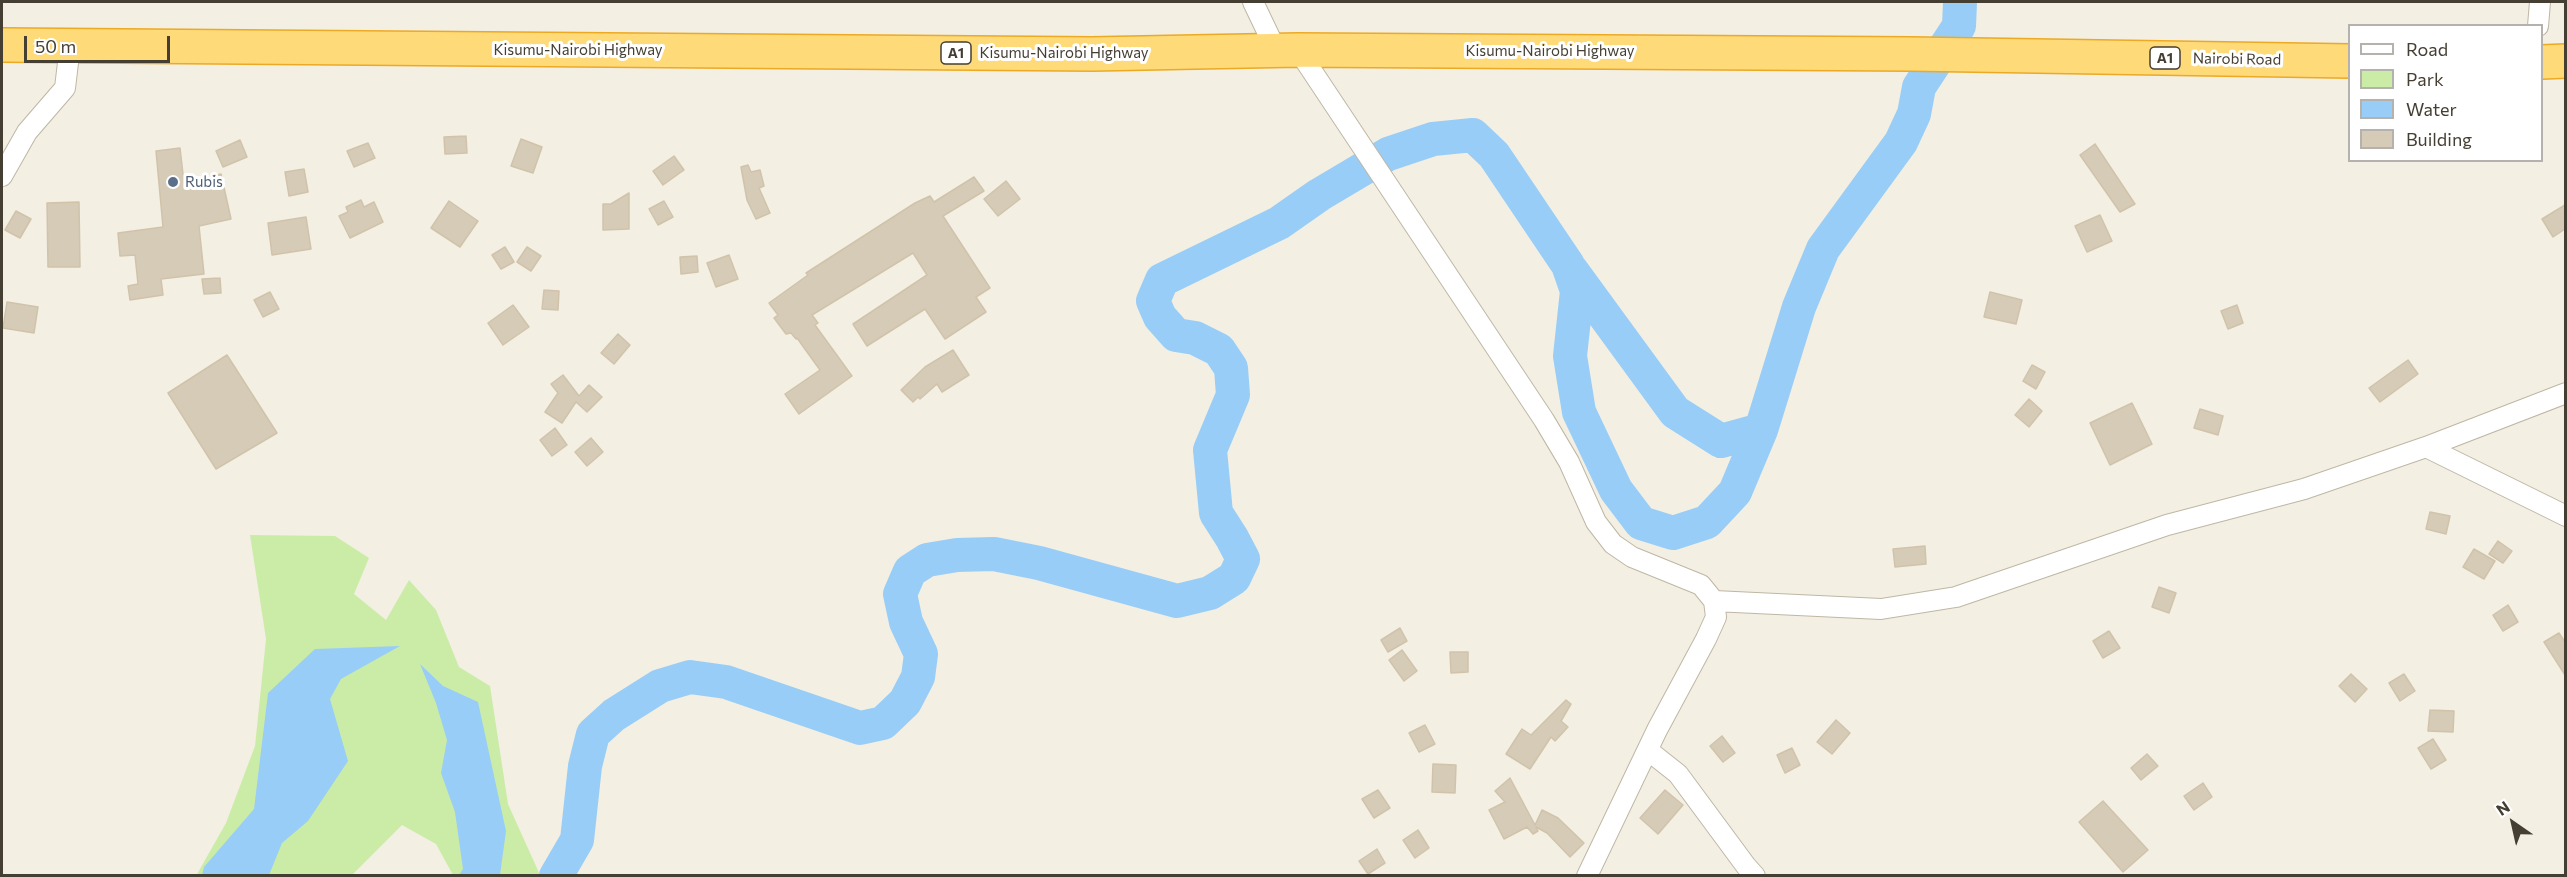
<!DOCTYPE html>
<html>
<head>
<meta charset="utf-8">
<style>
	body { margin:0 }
	#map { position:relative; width:2567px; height:877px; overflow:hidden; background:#f3efe3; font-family:Commissioner,sans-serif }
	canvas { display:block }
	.frame { position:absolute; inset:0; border:3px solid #453f33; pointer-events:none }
	.legend { position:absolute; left:2348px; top:24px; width:195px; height:138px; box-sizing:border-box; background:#fff; border:2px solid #b5b2ad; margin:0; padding:8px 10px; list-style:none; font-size:18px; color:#453f33 }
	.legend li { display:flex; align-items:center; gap:12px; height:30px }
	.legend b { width:30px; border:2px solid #b5b2ad }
	.north { position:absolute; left:2483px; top:793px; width:60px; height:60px; -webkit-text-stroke:4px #fff; paint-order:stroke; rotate:326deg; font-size:16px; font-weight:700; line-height:24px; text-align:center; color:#453f33 }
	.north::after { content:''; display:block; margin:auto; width:21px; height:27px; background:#453f33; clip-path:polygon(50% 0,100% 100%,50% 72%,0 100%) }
	.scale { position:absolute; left:24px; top:36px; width:146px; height:27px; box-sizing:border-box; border:3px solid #453f33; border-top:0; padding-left:8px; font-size:18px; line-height:21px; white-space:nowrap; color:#453f33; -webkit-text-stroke:4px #fff; paint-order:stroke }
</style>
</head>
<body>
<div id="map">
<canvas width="2567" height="877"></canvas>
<div class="frame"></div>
<ul class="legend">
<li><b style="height:8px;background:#fff"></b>Road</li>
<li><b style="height:16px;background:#cbeca7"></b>Park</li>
<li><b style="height:16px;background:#98cdf7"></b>Water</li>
<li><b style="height:16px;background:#d5cbb7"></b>Building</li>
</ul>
<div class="north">N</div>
<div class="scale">50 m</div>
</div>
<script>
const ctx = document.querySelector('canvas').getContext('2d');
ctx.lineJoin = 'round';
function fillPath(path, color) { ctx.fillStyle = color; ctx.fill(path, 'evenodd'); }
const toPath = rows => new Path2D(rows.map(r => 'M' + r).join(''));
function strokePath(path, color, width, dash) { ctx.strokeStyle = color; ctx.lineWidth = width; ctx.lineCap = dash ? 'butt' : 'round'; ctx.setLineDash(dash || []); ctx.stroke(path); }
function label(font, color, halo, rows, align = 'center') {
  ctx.font = font + ' Commissioner,sans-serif'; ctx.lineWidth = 6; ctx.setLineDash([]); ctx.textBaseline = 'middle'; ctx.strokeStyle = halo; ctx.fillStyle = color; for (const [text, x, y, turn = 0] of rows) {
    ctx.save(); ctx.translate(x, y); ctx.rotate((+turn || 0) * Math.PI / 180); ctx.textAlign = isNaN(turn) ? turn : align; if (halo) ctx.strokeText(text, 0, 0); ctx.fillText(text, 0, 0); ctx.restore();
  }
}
fillPath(toPath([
	[250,535,335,536,369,558,354,594,386,620,409,580,436,610,459,667,490,686,508,804,540,875,453,875,436,844,402,825,352,875,196,876,226,823,255,746,266,639]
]), '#cbeca7');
fillPath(toPath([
	[400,646,341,679,330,699,348,761,308,821,282,843,269,875,202,875,204,867,254,809,268,693,315,649],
	[420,664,443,686,478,702,506,831,500,875,459,875,463,869,455,812,441,773,447,740,436,703]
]), '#98cdf7');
strokePath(toPath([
	[1572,271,1675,412,1721,441,1761,430],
	[556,876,577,840,585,766,593,734,614,715,660,686,690,677,726,682,860,728,883,723,905,702,918,677,921,654,906,622,900,594,910,571,927,560,957,555,994,554,1039,563,1177,601,1210,593,1234,578,1243,559,1232,538,1216,513,1210,450,1233,395,1231,368,1219,350,1195,338,1176,335,1160,317,1153,301,1162,280,1279,223,1319,195,1388,154,1433,139,1473,135,1494,155,1568,265,1577,291,1570,356,1579,412,1616,490,1641,523,1673,533,1707,522,1735,492,1761,430,1799,307,1823,249,1901,142,1914,114,1919,87,1959,26,1960,2]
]), '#98cdf7', 34);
const building = toPath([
	[466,136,467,153,445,154,444,137,466,136],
	[521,139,542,147,533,173,511,166,521,139],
	[240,140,247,157,223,167,216,151,240,140],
	[368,143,375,158,354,167,347,151,368,143],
	[2095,144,2135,204,2120,212,2080,155,2095,144],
	[180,148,184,183,221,174,231,219,199,226,204,274,161,279,163,295,130,300,128,286,138,284,135,255,120,256,118,233,163,227,156,151,180,148],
	[674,156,684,170,663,185,653,171,674,156],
	[748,165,751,172,760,170,764,186,759,188,770,213,756,219,747,200,741,167,748,165],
	[304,169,308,192,289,196,285,172,304,169],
	[974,177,984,191,943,216,990,288,976,297,986,312,945,339,925,309,867,346,853,324,927,275,913,253,812,315,818,323,815,325,852,376,799,414,785,394,820,370,797,338,796,339,791,333,786,334,774,318,778,315,769,303,808,275,806,273,915,203,930,196,934,202,974,177],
	[1006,181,1020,199,998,216,984,199,1006,181],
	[629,193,629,229,603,230,603,204,611,204,629,193],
	[361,200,364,207,374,202,383,222,350,238,339,216,348,212,346,207,361,200],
	[449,201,478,221,460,247,431,228,449,201],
	[664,201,673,217,658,225,649,209,664,201],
	[79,202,80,267,48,267,47,203,79,202],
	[2565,205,2565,229,2553,237,2542,219,2565,205],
	[16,211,31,219,20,238,5,230,16,211],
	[2100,215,2112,241,2087,252,2075,226,2100,215],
	[306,217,311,249,272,255,268,223,306,217],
	[505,247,514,262,501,269,492,255,505,247],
	[527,247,541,256,531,271,517,262,527,247],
	[729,255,738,279,716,287,707,263,729,255],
	[697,256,698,272,681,274,680,257,697,256],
	[220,278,221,293,204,294,202,279,220,278],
	[544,290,559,291,558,310,542,309,544,290],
	[270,292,279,309,263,317,254,300,270,292],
	[1990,292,2022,300,2016,324,1984,317,1990,292],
	[7,302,38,307,34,333,3,328,7,302],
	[513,305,529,327,503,345,488,323,513,305],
	[2237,305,2243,323,2228,329,2221,311,2237,305],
	[618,334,630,345,614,364,601,353,618,334],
	[953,350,969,375,942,392,937,384,920,399,918,397,913,402,901,390,925,367,953,350],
	[227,355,277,433,216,469,168,393,227,355],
	[2408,360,2418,374,2380,402,2369,388,2408,360],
	[2032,365,2045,372,2036,389,2023,381,2032,365],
	[563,375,579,396,589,385,602,397,587,412,576,402,562,423,545,412,558,393,551,384,563,375],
	[2029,399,2042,411,2029,427,2015,415,2029,399],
	[2132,403,2152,444,2110,465,2090,423,2132,403],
	[2200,409,2223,416,2218,435,2194,428,2200,409],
	[555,428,567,445,552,456,540,440,555,428],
	[591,438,603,452,587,466,575,452,591,438],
	[2430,512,2450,516,2446,534,2426,529,2430,512],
	[2498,541,2512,551,2503,563,2489,554,2498,541],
	[1925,546,1926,564,1895,567,1893,549,1925,546],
	[2474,549,2495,561,2484,579,2463,567,2474,549],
	[2159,587,2176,593,2169,613,2152,607,2159,587],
	[2508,605,2518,622,2503,631,2493,615,2508,605],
	[1400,628,1407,641,1388,652,1381,640,1400,628],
	[2109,631,2120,648,2103,658,2093,641,2109,631],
	[2559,633,2565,642,2565,675,2544,642,2559,633],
	[1402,650,1417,671,1404,681,1389,660,1402,650],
	[1450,652,1468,652,1468,672,1451,673,1450,652],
	[2351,674,2367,689,2355,702,2339,686,2351,674],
	[2404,674,2415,691,2400,701,2389,683,2404,674],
	[1566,700,1571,704,1561,721,1568,727,1555,741,1551,737,1530,769,1506,754,1522,729,1531,735,1566,700],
	[2430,710,2454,711,2453,732,2428,731,2430,710],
	[1836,720,1850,733,1832,754,1817,742,1836,720],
	[1425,725,1435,744,1419,752,1409,733,1425,725],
	[1722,736,1735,753,1723,762,1710,746,1722,736],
	[2433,739,2446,760,2431,769,2418,748,2433,739],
	[1792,748,1800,765,1785,773,1777,755,1792,748],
	[2147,754,2158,766,2141,780,2131,768,2147,754],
	[1433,764,1456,765,1455,793,1432,792,1433,764],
	[1510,778,1535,825,1542,810,1558,818,1584,843,1570,857,1547,833,1536,827,1538,831,1533,834,1527,827,1504,839,1489,810,1505,802,1495,791,1510,778],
	[2203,783,2212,797,2194,810,2184,796,2203,783],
	[1378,790,1390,808,1374,818,1362,799,1378,790],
	[1665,790,1683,805,1658,834,1640,818,1665,790],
	[2103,801,2148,850,2123,872,2079,822,2103,801],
	[1418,830,1429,848,1415,858,1403,840,1418,830],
	[1377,849,1385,863,1368,874,1359,861,1377,849]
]);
fillPath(building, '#d5cbb7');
strokePath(building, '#d1c3aa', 1.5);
const minor = toPath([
	[1253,2,1276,50],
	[2538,26,2540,2],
	[1298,50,1544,420,1569,462,1596,522,1613,544,1632,557,1701,585,1714,601,1716,617,1706,639,1657,730,1587,876],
	[2,176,27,132,65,88,70,46],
	[2426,447,2566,516],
	[1714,601,1881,609,1956,597,2167,525,2304,489,2426,447,2566,393],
	[1654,755,1678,774,1746,866,1755,876]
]);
const trunk = toPath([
	[2,45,1092,54,1298,50,1911,54,2350,61],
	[2542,62,2566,61]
]);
strokePath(minor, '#bfb7a5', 22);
strokePath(trunk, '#eca924', 36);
strokePath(minor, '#fff', 20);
strokePath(trunk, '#ffda79', 33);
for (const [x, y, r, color] of [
	[173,182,6,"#5c6f8a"]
]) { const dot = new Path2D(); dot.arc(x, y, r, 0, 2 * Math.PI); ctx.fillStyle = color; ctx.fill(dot); strokePath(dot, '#fff', 2); }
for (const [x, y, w] of [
	[956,53,30],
	[2165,58,30]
]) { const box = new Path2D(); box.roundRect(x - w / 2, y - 11, w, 22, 4.5); ctx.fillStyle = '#fff'; ctx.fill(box); strokePath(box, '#453f33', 1.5); }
label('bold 14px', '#453f33', null, [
	["A1",956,53],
	["A1",2165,58]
]);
label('15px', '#453f33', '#fff', [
	["Kisumu-Nairobi Highway",578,50],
	["Kisumu-Nairobi Highway",1550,51],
	["Kisumu-Nairobi Highway",1064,53],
	["Nairobi Road",2237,59,1]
]);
label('15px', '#4e5e75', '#fff', [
	["Rubis",185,182]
], 'left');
</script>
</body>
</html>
